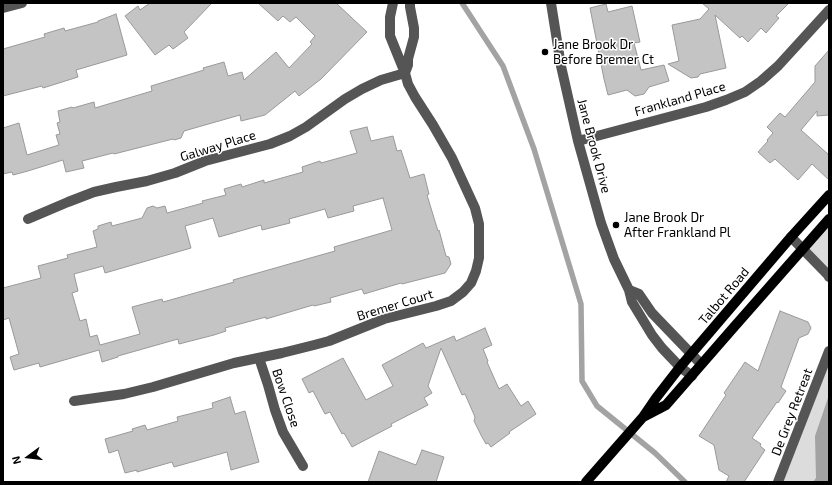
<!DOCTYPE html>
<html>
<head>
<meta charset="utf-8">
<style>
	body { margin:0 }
	#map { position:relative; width:832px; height:485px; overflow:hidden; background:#fff; font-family:"Exo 2",sans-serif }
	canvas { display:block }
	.frame { position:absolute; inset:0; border:4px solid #000; pointer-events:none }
	.north { position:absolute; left:8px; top:437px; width:40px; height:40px; -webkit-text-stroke:3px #fff; paint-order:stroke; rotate:255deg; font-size:11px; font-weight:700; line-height:16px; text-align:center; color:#000 }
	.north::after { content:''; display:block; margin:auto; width:14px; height:18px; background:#000; clip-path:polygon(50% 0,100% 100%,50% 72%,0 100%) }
</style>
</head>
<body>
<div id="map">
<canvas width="832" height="485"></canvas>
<div class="frame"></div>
<div class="north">N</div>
</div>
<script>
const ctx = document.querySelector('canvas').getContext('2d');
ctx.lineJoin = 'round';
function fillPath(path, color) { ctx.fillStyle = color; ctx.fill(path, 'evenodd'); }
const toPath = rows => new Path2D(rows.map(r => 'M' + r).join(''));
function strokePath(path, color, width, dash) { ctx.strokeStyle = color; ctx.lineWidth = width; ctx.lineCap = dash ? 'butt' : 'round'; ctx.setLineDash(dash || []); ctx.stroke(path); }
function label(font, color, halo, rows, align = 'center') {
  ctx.font = font + ' "Exo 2",sans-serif'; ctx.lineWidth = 3; ctx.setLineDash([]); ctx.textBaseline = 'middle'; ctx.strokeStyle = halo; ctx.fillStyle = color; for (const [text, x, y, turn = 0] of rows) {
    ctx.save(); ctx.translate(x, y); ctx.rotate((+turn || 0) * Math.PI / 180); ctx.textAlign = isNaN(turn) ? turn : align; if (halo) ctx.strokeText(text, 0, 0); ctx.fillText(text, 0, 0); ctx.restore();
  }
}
fillPath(toPath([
	[829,219,829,277,803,249],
	[829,351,829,482,778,482]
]), '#dcdcdc');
fillPath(toPath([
	[829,395,829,482,813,482,816,478,815,436]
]), '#a3a3a3');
strokePath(toPath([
	[462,3,503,66,534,149,581,304,582,381,597,406,655,453,685,482]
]), '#a3a3a3', 5.5);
const building = toPath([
	[150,3,212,3,184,32,188,38,173,49,169,45,155,55,125,16,138,6,140,10,150,3],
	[258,3,336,3,367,32,321,79,299,96,295,91,265,115,241,121,240,115,184,131,181,138,174,140,173,139,114,154,113,153,82,161,84,168,66,172,63,160,28,171,13,175,12,172,3,174,3,128,19,123,27,155,59,145,56,135,60,134,57,123,60,122,58,111,72,107,73,108,94,102,95,108,152,91,151,86,204,70,203,68,224,62,228,76,242,72,244,80,276,52,289,68,312,44,310,42,315,36,296,17,290,22,283,16,278,21,258,3],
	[702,3,789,3,776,16,779,18,766,33,761,28,748,42,742,36,740,38,715,15,726,68,700,74,698,77,691,78,668,64,679,61,672,25,700,19,709,9,702,3],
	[606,4,608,12,632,6,640,42,634,43,641,70,664,65,669,81,649,87,644,94,635,96,627,90,608,95,604,79,590,8,606,4],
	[116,14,127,55,76,70,78,77,43,88,42,86,3,96,3,49,45,37,44,34,64,28,65,31,98,22,98,21,116,14],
	[829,50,829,115,817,116,817,111,801,130,829,155,829,180,812,164,798,180,775,159,770,163,758,152,768,141,767,140,773,133,767,127,780,113,785,117,815,82,815,66,829,50],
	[367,127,371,141,393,136,397,151,401,150,410,178,424,174,429,194,427,195,438,231,439,230,446,256,449,257,451,264,445,273,402,284,401,283,364,294,362,289,330,298,331,302,314,306,313,305,266,319,266,317,225,328,226,331,214,335,179,344,178,339,118,356,118,357,102,362,99,350,40,367,39,363,14,370,10,357,19,354,9,318,3,320,3,288,41,278,38,266,68,258,67,255,97,247,93,231,98,229,98,226,111,222,112,226,142,218,147,208,153,206,157,208,165,206,167,213,203,203,202,201,226,195,224,189,241,184,242,187,264,180,264,183,303,172,302,167,320,161,321,163,357,153,350,131,367,127],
	[383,198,392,230,334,247,335,251,233,280,234,282,163,302,162,299,132,307,140,334,100,345,97,335,90,337,86,319,80,321,72,293,78,291,74,274,103,266,105,273,191,248,185,226,213,218,219,237,261,225,262,230,290,223,289,219,325,209,328,218,354,211,353,206,383,198],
	[780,311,808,322,811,328,808,334,799,338,781,387,786,391,778,403,777,402,752,438,761,444,760,446,765,450,744,482,726,482,729,476,719,470,714,445,699,436,726,395,724,393,745,362,758,371,780,311],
	[485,328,492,345,483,349,488,361,487,362,499,389,507,384,521,406,528,401,536,414,509,432,510,433,491,447,488,443,486,444,482,437,474,421,475,417,465,394,462,395,441,348,428,386,432,393,424,398,428,405,391,424,392,426,352,447,344,433,342,434,330,412,325,414,313,391,309,393,302,379,343,358,366,400,393,386,382,365,423,343,426,348,454,336,456,341,485,328],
	[230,397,235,414,245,411,259,462,231,470,227,452,174,467,172,462,137,472,137,470,125,473,118,450,109,453,105,439,133,431,132,429,145,425,147,430,178,421,177,417,213,408,212,403,230,397],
	[422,450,444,457,436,482,368,482,379,451,416,465,422,450]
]);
fillPath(building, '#c4c4c4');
strokePath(building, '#999', 1);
strokePath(toPath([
	[551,3,561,66,578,141,601,223,614,259,629,290,632,302,652,335,662,348,680,367,692,376],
	[3,8,22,3],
	[405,73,408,65,408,59,414,37,414,28,410,7,410,3],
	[578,141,706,107,726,100,745,92,761,81,778,66,829,10],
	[28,219,68,202,94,192,116,187,147,181,175,173,205,161,270,144,290,136,306,127,345,99,362,89,381,80,405,73],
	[791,237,828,275,829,277],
	[629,290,639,294,652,313,701,364],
	[259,358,268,385,275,410,283,432,303,466],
	[74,401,124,394,153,387,234,363,282,353,314,345,329,341,384,319,436,306,451,301,463,292,471,283,476,271,479,258,479,224,475,208,452,158,433,125,415,97,408,84,405,73,390,36,390,17,393,3],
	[778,482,829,351]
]), '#555', 10);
strokePath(toPath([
	[645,416,666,405,734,327,829,219],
	[586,482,643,417,656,398,680,367,791,237,829,195]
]), '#000', 10);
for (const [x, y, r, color] of [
	[545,52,4,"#000"],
	[616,225,4,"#000"]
]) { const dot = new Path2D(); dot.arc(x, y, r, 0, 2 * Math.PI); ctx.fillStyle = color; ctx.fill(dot); strokePath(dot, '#fff', 1.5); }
label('13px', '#000', '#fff', [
	["Jane Brook Dr",553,45],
	["Before Bremer Ct",553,60],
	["Jane Brook Dr",624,218],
	["After Frankland Pl",624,233]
], 'left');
label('13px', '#000', '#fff', [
	["Frankland Place",680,99,-16],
	["Galway Place",218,146,-17],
	["Jane Brook Drive",594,146,75],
	["Talbot Road",724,296,-50],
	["Bremer Court",395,305,-17],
	["Bow Close",286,398,71],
	["De Grey Retreat",792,412,-69]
]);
</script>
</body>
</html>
